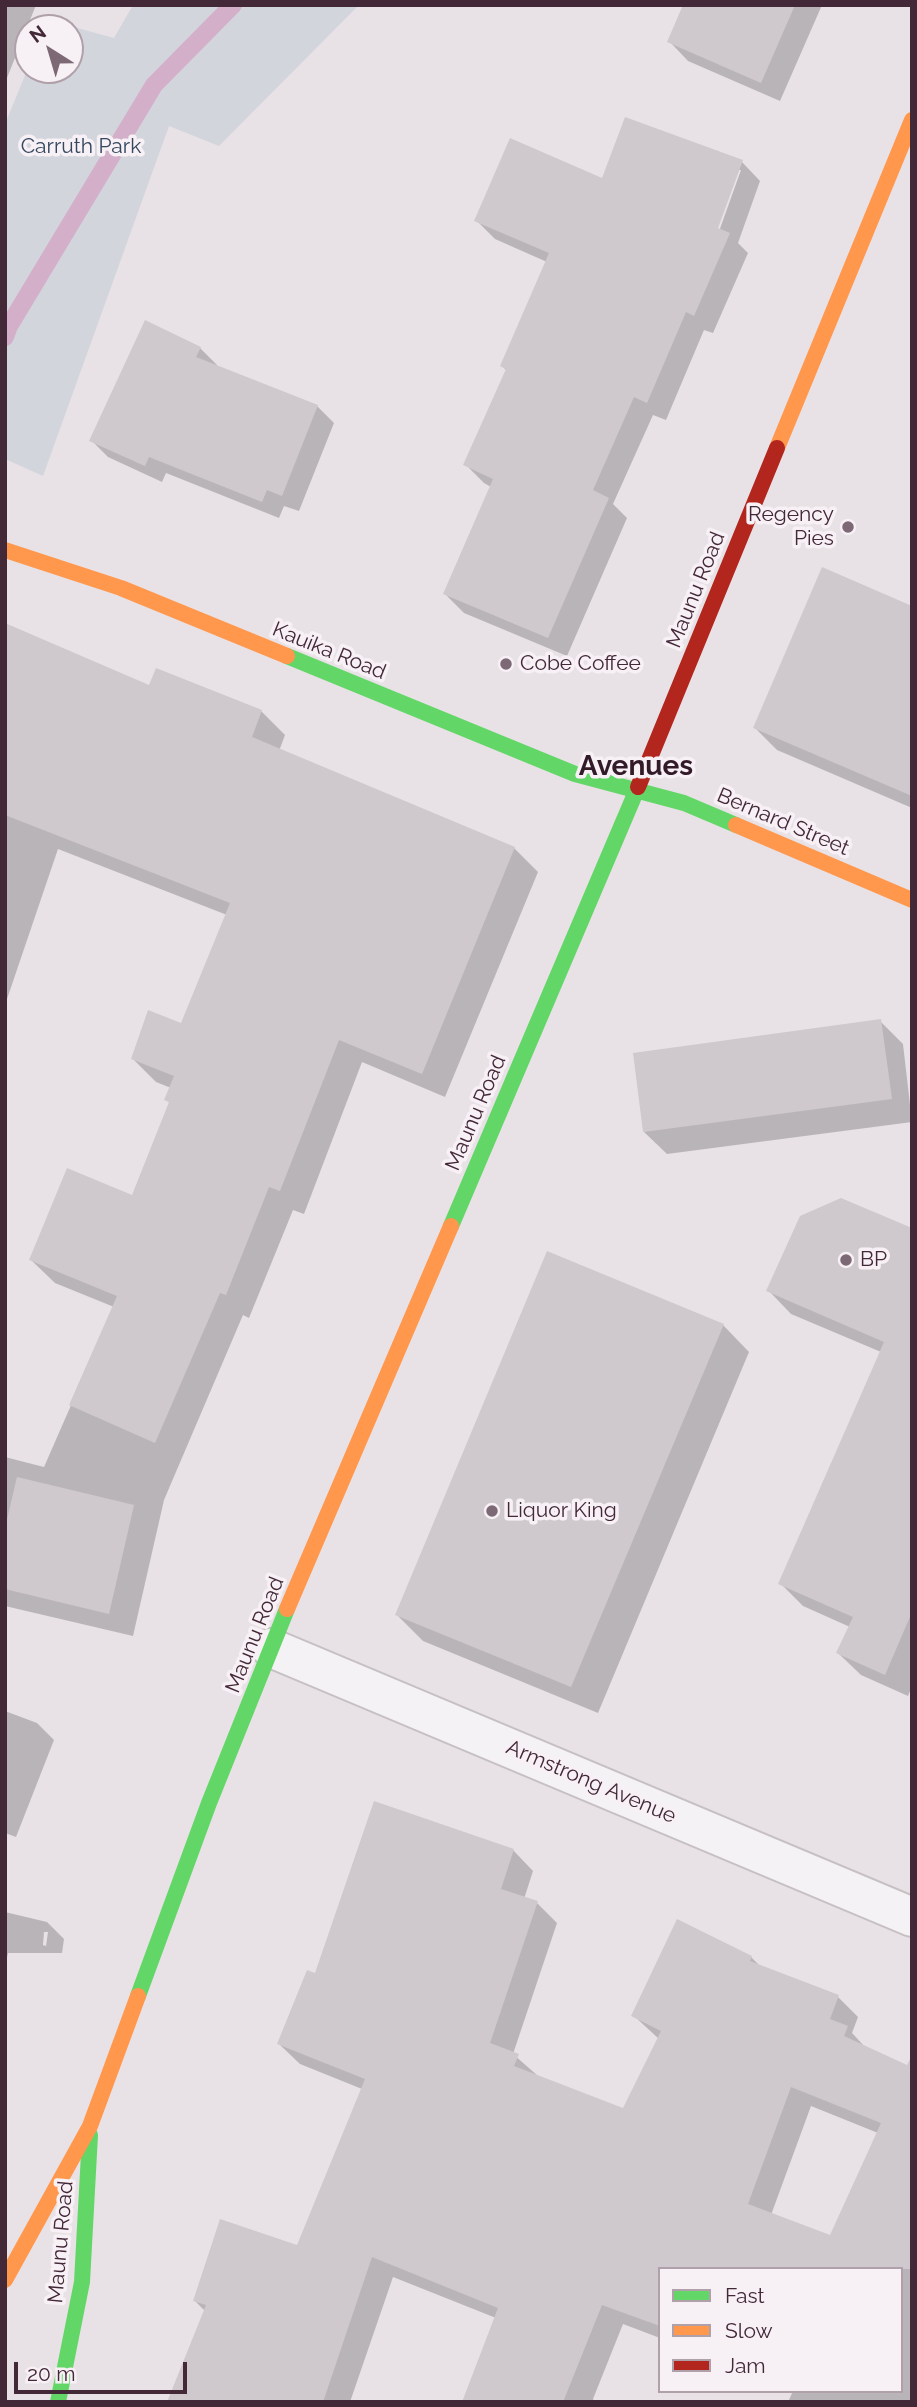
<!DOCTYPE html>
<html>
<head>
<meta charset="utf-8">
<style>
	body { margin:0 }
	#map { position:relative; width:917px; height:2407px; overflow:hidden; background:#e8e2e6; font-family:Raleway,sans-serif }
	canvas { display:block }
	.frame { position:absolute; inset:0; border:7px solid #432838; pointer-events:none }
	.legend { position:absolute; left:658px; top:2267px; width:245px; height:126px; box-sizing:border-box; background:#f7f0f5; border:2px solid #afa0a9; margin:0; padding:9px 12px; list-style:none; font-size:21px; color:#432838 }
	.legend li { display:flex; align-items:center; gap:14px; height:35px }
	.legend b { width:35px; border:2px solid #afa0a9 }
	.north { position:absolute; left:14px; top:14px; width:70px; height:70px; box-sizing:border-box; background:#f7f0f5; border:2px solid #afa0a9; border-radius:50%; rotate:323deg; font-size:19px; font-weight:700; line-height:28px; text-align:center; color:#432838 }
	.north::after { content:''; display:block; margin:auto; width:24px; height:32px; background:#7d6975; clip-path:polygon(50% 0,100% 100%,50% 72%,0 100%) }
	.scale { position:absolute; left:14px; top:2362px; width:173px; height:32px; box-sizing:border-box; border:4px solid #432838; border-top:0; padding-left:9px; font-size:21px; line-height:24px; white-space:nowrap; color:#432838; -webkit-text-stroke:5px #f7f0f5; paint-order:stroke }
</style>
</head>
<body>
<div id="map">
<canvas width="917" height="2407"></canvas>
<div class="frame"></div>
<ul class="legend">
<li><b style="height:9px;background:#63d668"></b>Fast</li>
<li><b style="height:9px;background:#ff974d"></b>Slow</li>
<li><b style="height:9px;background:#b3261e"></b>Jam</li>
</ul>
<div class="north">N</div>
<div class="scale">20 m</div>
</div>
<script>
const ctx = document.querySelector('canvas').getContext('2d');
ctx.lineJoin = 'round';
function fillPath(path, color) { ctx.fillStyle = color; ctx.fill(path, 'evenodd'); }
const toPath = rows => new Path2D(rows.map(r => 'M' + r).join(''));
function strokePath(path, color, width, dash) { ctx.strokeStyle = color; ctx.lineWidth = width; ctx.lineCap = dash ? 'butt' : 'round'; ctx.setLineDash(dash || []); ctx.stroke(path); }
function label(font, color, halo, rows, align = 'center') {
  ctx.font = font + ' Raleway,sans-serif'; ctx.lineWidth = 7; ctx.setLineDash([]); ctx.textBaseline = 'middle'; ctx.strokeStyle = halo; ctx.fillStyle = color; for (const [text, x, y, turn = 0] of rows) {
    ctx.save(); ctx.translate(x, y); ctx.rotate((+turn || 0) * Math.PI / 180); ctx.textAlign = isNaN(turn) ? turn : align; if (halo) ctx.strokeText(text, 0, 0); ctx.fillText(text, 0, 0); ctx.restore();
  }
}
fillPath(toPath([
	[133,5,359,5,219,146,169,126,43,476,5,459,5,124,28,68,70,70,70,28,45,28,48,20,114,38]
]), '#d3d5dd');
fillPath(toPath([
	[5,5,36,5,5,83],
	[685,5,822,5,780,101,688,61,669,41],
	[742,162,760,181,738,243,748,253,713,333,704,330,666,420,653,415,613,504,627,518,567,656,464,613,445,594,491,487,484,483,465,464,507,371,502,366,547,262,495,239,476,220,603,180],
	[737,170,741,170,717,237,713,235],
	[200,348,217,365,216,367,317,406,334,423,299,511,284,506,279,518,166,473,162,482,108,457,91,440],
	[912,608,912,808,777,750,755,728],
	[5,625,150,687,261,711,285,735,279,751,514,848,538,872,445,1097,362,1062,304,1214,293,1210,249,1318,243,1315,164,1500,133,1636,5,1606,5,1457,44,1467,114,1307,55,1283,31,1260,133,1197,170,1103,166,1100,171,1088,156,1082,133,1059,182,1025,227,915,58,849,5,1005],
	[880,1021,903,1044,912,1122,667,1154,644,1132],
	[912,1230,912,1686,908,1696,861,1675,838,1653,850,1627,803,1606,780,1583,881,1352,791,1314,769,1291],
	[723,1325,749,1352,598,1713,423,1641,397,1615],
	[5,1711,37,1723,54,1740,16,1837,5,1833],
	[513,1850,533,1871,524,1899,537,1903,557,1923,513,2054,538,2076,624,2110,659,2039,633,2015,751,1957,761,1967,838,1997,858,2017,852,2033,867,2049,912,2069,912,2402,788,2402,793,2391,901,2391,901,2269,660,2269,660,2338,623,2324,593,2399,595,2402,464,2402,496,2318,393,2277,350,2402,168,2402,205,2311,195,2301,298,2247,362,2089,300,2064,279,2044,316,1976],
	[811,2106,878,2133,831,2237,771,2215],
	[5,1912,47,1922,64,1939,62,1953,8,1953,5,1965],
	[44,1932,48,1932,46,1946,43,1945]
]), '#0003');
strokePath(toPath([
	[5,337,9,326,154,85,233,5]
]), '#d4afca', 18);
fillPath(toPath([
	[683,5,795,5,761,83,667,42],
	[625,117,743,160,718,228,730,233,694,316,686,312,647,403,634,397,593,490,609,498,548,638,443,594,493,479,463,465,506,369,500,366,549,253,474,221,510,138,602,178],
	[145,320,201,347,196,357,318,405,282,496,267,490,262,502,149,457,145,466,89,441],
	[822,567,912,606,912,796,753,728],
	[5,623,149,685,156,668,262,710,252,737,515,847,422,1074,339,1040,280,1191,269,1187,226,1295,220,1293,155,1443,69,1405,117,1296,29,1260,67,1168,132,1195,169,1102,164,1100,174,1076,131,1059,148,1010,181,1023,230,903,5,815],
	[881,1019,892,1099,643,1132,633,1053],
	[841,1198,912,1228,912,1612,885,1675,836,1653,853,1617,778,1584,884,1342,766,1291,800,1216],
	[547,1251,724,1324,571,1687,395,1615],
	[17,1477,134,1505,109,1614,5,1589,5,1528],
	[374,1801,514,1849,501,1889,538,1901,490,2043,519,2054,514,2066,623,2108,661,2031,631,2016,677,1919,752,1956,750,1961,839,1995,830,2019,848,2026,844,2036,907,2065,912,2055,912,2269,660,2269,660,2326,602,2305,563,2402,462,2402,498,2308,372,2257,323,2402,167,2402,206,2305,193,2301,220,2219,297,2245,365,2079,277,2044,307,1970,315,1973],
	[791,2087,881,2123,830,2235,748,2204]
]), '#cfc8cd');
const street = toPath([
	[271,1648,912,1917]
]);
strokePath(street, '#c6c0c4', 42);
strokePath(street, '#f4f2f4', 38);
strokePath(toPath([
	[287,656,575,774,684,803,736,825],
	[451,1226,638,787],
	[138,1996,209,1803,287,1609],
	[58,2402,82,2282,90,2135]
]), '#63d668', 16);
strokePath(toPath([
	[777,448,912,120],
	[5,550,121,588,287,656],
	[736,825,912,900],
	[287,1609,451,1226],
	[5,2280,90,2126,138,1996]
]), '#ff974d', 16);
strokePath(toPath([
	[638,787,777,448]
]), '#b3261e', 16);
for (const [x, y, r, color] of [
	[848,527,7,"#7d6975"],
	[506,664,7,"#7d6975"],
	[846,1260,7,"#7d6975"],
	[492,1511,7,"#7d6975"]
]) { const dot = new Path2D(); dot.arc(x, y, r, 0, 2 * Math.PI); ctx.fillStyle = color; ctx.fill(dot); strokePath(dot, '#f7f0f5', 2.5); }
label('21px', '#34475f', '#f7f0f5', [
	["Carruth Park",81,147]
]);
label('21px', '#432838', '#f7f0f5', [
	["Regency",834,515,"right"],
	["Pies",834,539,"right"],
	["Cobe Coffee",520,664],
	["BP",860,1260],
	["Liquor King",506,1511]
], 'left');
label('21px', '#432838', '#f7f0f5', [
	["Maunu Road",696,590,-68],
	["Kauika Road",329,651,22],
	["Bernard Street",783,822,23],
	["Maunu Road",476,1113,-67],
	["Maunu Road",255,1635,-68],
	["Armstrong Avenue",591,1782,23],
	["Maunu Road",61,2242,-85]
]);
label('bold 28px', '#331a29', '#f7f0f5', [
	["Avenues",636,767]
]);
</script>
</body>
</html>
